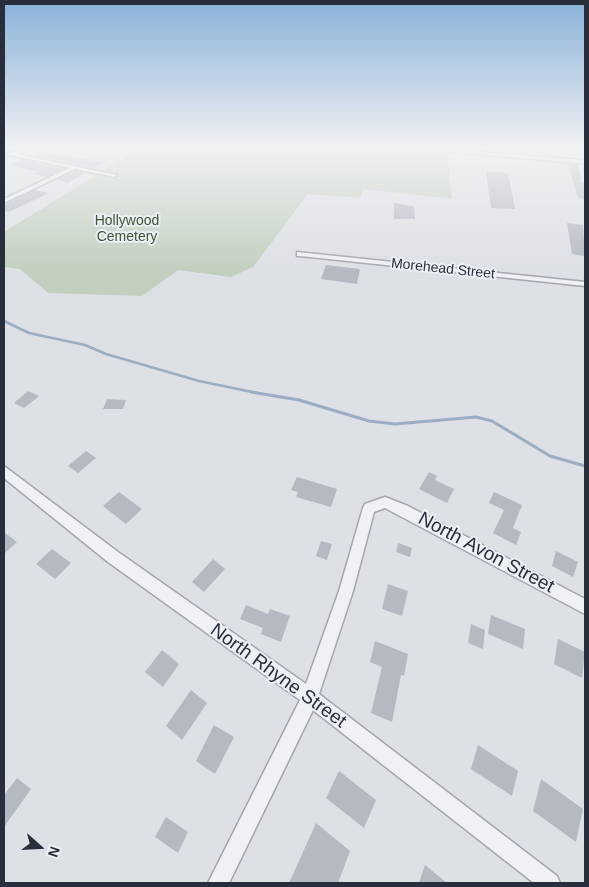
<!DOCTYPE html>
<html>
<head>
<meta charset="utf-8">
<style>
	body { margin:0 }
	#map { position:relative; width:589px; height:887px; overflow:hidden; background:#dde0e5; font-family:Helvetica,sans-serif }
	canvas { display:block }
	.frame { position:absolute; inset:0; border:5px solid #282e3b; pointer-events:none }
	.north { position:absolute; left:15px; top:822px; width:50px; height:50px; -webkit-text-stroke:4px #eceff3; paint-order:stroke; rotate:109deg; font-size:14px; font-weight:700; line-height:20px; text-align:center; color:#282e3b }
	.north::after { content:''; display:block; margin:auto; width:18px; height:22px; background:#282e3b; clip-path:polygon(50% 0,100% 100%,50% 72%,0 100%) }
</style>
</head>
<body>
<div id="map">
<canvas width="589" height="887"></canvas>
<div class="frame"></div>
<div class="north">N</div>
</div>
<script>
const ctx = document.querySelector('canvas').getContext('2d');
ctx.lineJoin = 'round';
function fillPath(path, color) { ctx.fillStyle = color; ctx.fill(path, 'evenodd'); }
const toPath = rows => new Path2D(rows.map(r => 'M' + r).join(''));
function strokePath(path, color, width, dash) { ctx.strokeStyle = color; ctx.lineWidth = width; ctx.lineCap = dash ? 'butt' : 'round'; ctx.setLineDash(dash || []); ctx.stroke(path); }
function label(font, color, halo, rows, align = 'center') {
  ctx.font = font + ' Helvetica,sans-serif'; ctx.lineWidth = 4; ctx.setLineDash([]); ctx.textBaseline = 'middle'; ctx.strokeStyle = halo; ctx.fillStyle = color; for (const [text, x, y, turn = 0] of rows) {
    ctx.save(); ctx.translate(x, y); ctx.rotate((+turn || 0) * Math.PI / 180); ctx.textAlign = isNaN(turn) ? turn : align; if (halo) ctx.strokeText(text, 0, 0); ctx.fillText(text, 0, 0); ctx.restore();
  }
}
fillPath(toPath([
	[235,147,359,147,447,154,452,199,364,189,360,198,308,194,253,267,231,277,178,270,142,296,48,293,20,269,4,267,4,232,140,148,227,155]
]), '#c2cfbf');
strokePath(toPath([
	[4,321,29,333,85,345,106,354,199,381,257,393]
]), '#9aadc3', 2.5);
strokePath(toPath([
	[251,392,299,400,369,421,395,424,476,417,492,421,550,456,585,466]
]), '#9aadc3', 3);
fillPath(toPath([
	[42,152,104,162,94,168,34,155],
	[22,160,63,169,46,177,33,174,37,172,12,165],
	[568,164,578,165,582,183,585,183,585,199,578,198],
	[75,171,85,173,68,183,57,180],
	[486,171,508,173,515,209,491,208],
	[35,190,49,193,9,212,4,211,4,205],
	[394,203,414,206,415,219,394,219],
	[567,223,583,225,585,256,572,254],
	[326,265,360,269,357,284,321,279],
	[28,391,39,396,24,408,14,403],
	[107,399,126,400,123,409,103,409],
	[86,451,96,458,78,473,68,466],
	[429,472,437,476,435,480,454,489,447,503,419,489],
	[297,477,337,489,331,507,296,497,298,492,291,490],
	[119,492,142,509,126,524,103,506],
	[494,492,522,505,513,528,521,532,516,545,493,533,504,510,489,503],
	[4,532,17,542,4,554],
	[321,541,332,544,327,560,316,556],
	[398,543,412,548,410,557,396,552],
	[52,549,71,563,55,579,36,564],
	[556,551,578,562,573,577,552,566],
	[213,559,225,569,204,592,192,582],
	[388,584,408,591,402,616,382,609],
	[246,605,268,614,270,609,290,616,281,642,261,634,263,628,240,619],
	[491,615,525,629,523,649,488,634],
	[471,624,485,630,483,649,468,643],
	[558,639,585,652,582,678,554,664],
	[375,641,408,654,404,676,401,675,392,722,371,713,382,667,370,662],
	[162,650,179,664,163,687,145,672],
	[191,690,207,703,182,740,166,726],
	[214,725,234,737,215,774,196,761],
	[478,745,518,771,512,796,471,769],
	[339,771,376,800,364,828,326,798],
	[17,778,31,789,4,827,4,795],
	[541,779,583,809,576,842,533,811],
	[166,817,188,832,178,853,155,837],
	[316,823,350,851,338,883,289,883],
	[425,865,447,883,419,883]
]), '#b5b9c2');
const minor = toPath([
	[26,147,33,147,18,154,117,175,114,177,75,169,4,203,4,199,69,168,4,154,4,152,12,153,26,147],
	[297,252,585,282,585,286,300,256,297,256,297,252],
	[4,466,118,552,306,684,339,591,363,508,365,504,385,497,408,506,585,599,585,614,385,508,374,512,353,591,319,694,557,876,560,883,534,883,313,710,229,883,208,883,300,700,108,562,4,478,4,466]
]);
const tertiary = toPath([
	[392,147,422,147,585,160,585,164,392,147]
]);
strokePath(minor, '#a3a7af', 3);
strokePath(tertiary, '#a3a7af', 2);
fillPath(minor, '#eff1f4');
fillPath(tertiary, '#eff1f4');
const sky = ctx.createLinearGradient(0, 0, 0, 271);
sky.addColorStop(0, '#89b1d9');
sky.addColorStop(0.54, '#f0f1f3');
sky.addColorStop(1, '#f0f1f300');
ctx.fillStyle = sky;
ctx.fillRect(0, 0, 589, 271);
label('14px', '#3b5536', '#eceff3', [
	["Hollywood",127,221],
	["Cemetery",127,237]
]);
label('14px', '#282e3b', '#eceff3', [
	["Morehead Street",443,269,6]
]);
label('19px', '#282e3b', '#eceff3', [
	["North Avon Street",486,553,28],
	["North Rhyne Street",278,676,36]
]);
</script>
</body>
</html>
